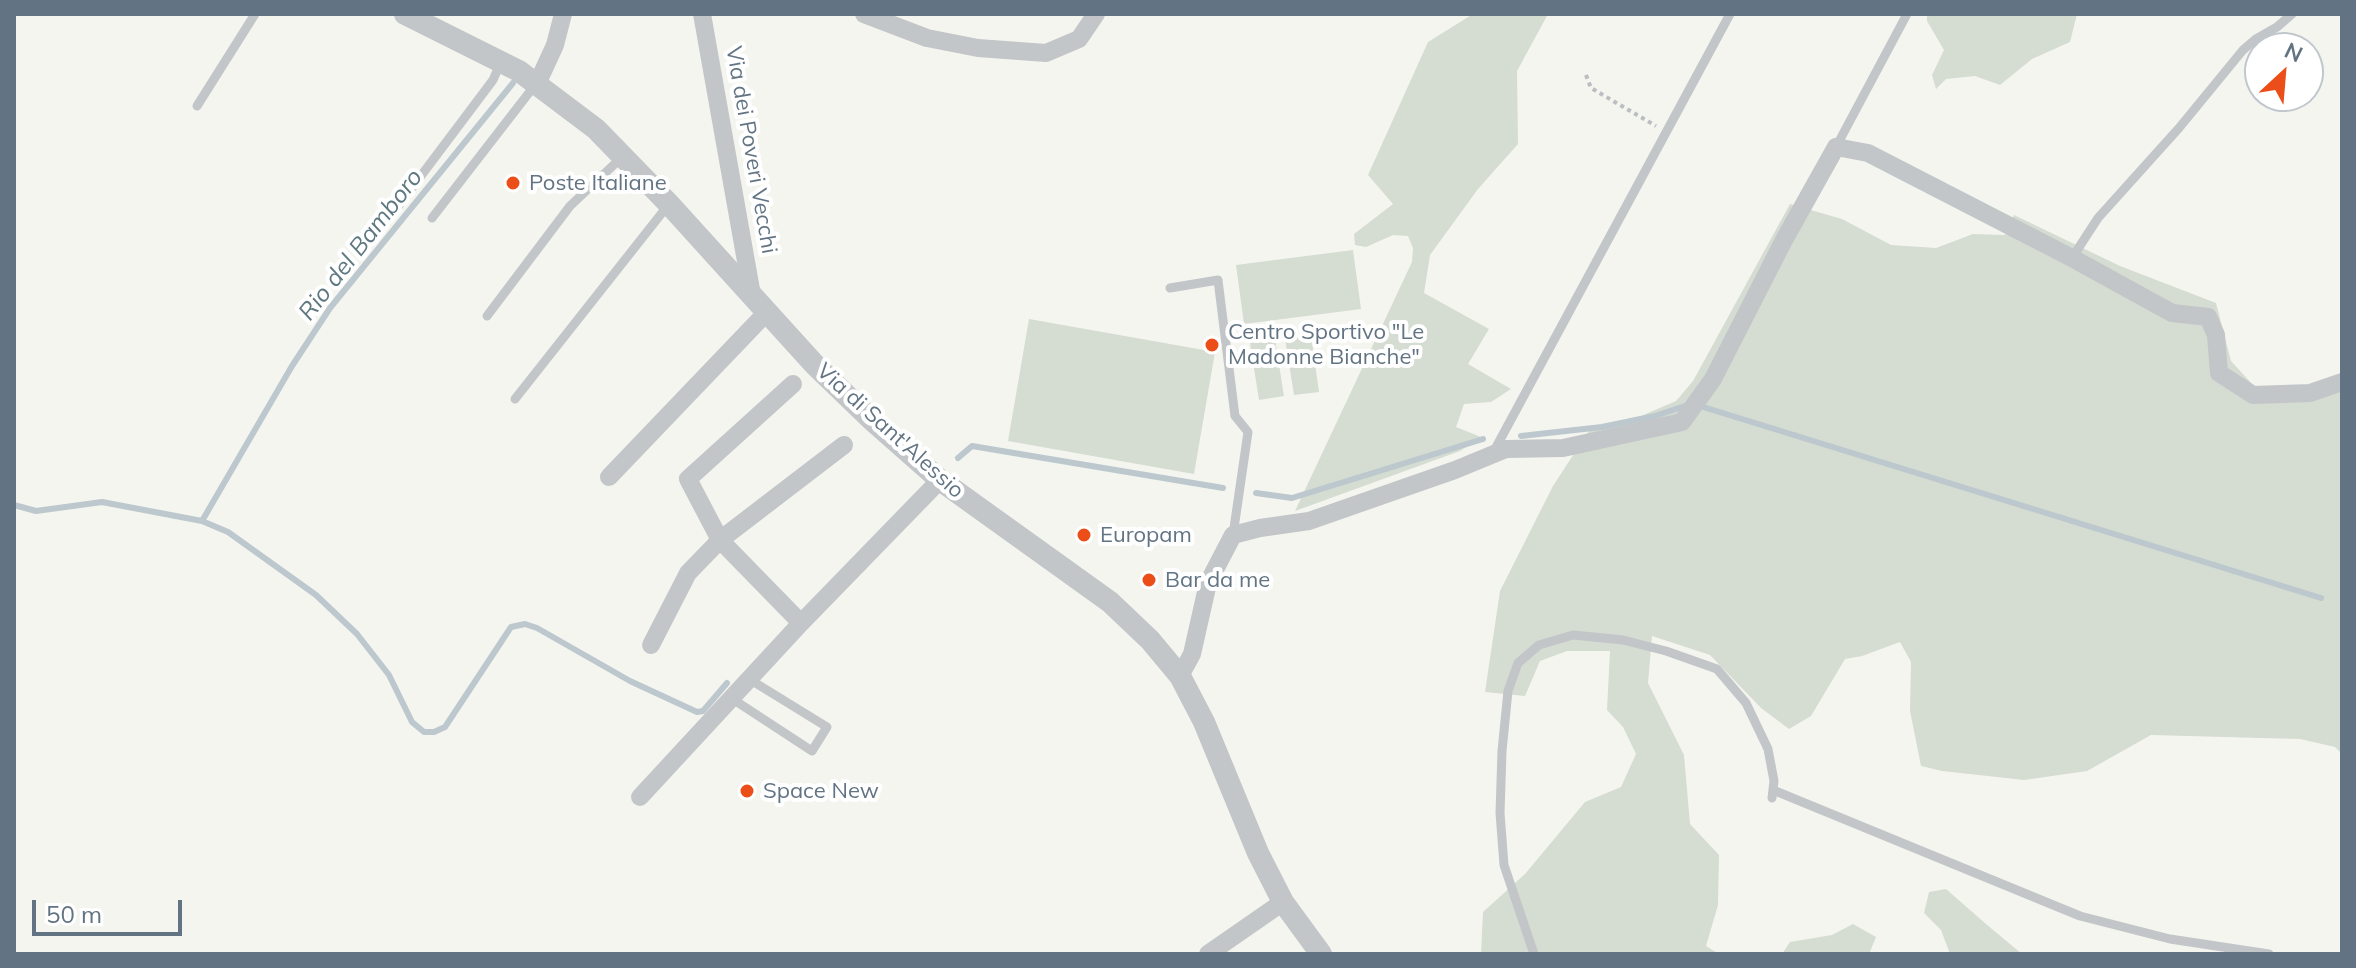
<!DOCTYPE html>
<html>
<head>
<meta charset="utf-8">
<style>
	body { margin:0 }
	#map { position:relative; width:2356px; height:968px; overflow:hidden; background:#f5f5f0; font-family:Mulish,sans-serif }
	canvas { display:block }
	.frame { position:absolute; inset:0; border:16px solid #627483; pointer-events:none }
	.north { position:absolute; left:2244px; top:32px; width:80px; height:80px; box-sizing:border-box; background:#fff; border:2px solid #c0c7cd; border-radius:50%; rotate:26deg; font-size:22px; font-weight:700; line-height:32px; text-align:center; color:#627483 }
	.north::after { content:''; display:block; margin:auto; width:28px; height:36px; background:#ec4e19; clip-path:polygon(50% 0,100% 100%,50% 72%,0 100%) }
	.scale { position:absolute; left:32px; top:900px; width:150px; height:36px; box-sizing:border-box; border:4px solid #627483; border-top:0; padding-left:10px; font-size:24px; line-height:28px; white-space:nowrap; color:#627483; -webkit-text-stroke:6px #fff; paint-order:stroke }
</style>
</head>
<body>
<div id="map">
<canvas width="2356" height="968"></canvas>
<div class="frame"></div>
<div class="north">N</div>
<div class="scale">50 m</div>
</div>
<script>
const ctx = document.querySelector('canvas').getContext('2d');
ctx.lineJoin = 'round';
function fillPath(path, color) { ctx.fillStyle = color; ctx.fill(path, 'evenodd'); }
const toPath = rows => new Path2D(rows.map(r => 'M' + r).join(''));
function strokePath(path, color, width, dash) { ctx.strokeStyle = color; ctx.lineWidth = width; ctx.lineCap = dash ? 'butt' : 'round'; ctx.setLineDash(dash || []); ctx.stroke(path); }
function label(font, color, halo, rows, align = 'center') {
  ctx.font = font + ' Mulish,sans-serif'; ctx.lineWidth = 8; ctx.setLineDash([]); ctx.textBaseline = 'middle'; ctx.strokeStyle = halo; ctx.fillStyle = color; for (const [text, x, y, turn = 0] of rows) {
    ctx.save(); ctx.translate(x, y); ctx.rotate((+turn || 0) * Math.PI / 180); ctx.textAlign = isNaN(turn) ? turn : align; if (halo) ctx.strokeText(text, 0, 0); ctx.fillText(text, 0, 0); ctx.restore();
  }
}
fillPath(toPath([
	[1473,14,1548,14,1517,71,1518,144,1478,189,1430,255,1424,293,1489,329,1468,364,1511,389,1491,402,1464,404,1456,427,1481,437,1460,451,1295,511,1412,262,1413,248,1408,236,1393,235,1366,247,1355,245,1354,234,1393,204,1368,175,1428,42],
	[1927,14,2077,14,2070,42,2032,59,2000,85,1975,76,1946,79,1936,89,1932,75,1944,50,1927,21],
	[1790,204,1842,219,1891,245,1936,248,1973,234,2005,235,2014,215,2120,266,2216,303,2231,361,2254,386,2295,387,2342,379,2342,754,2335,747,2300,739,2151,735,2087,771,2024,780,1942,771,1921,766,1910,711,1911,662,1900,642,1862,656,1845,659,1811,716,1789,729,1761,708,1710,655,1652,636,1648,683,1684,755,1690,824,1719,855,1718,905,1706,946,1719,954,1481,954,1483,912,1525,874,1585,802,1621,787,1636,754,1623,727,1607,710,1610,651,1567,651,1540,661,1525,696,1485,692,1500,591,1553,486,1590,429,1641,416,1676,401,1693,381],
	[1353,250,1361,309,1244,324,1236,265],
	[1029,319,1215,352,1194,474,1008,441],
	[1311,335,1319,392,1294,395,1285,339],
	[1275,339,1284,396,1259,400,1250,343],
	[1946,889,1986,924,2022,954,1950,954,1941,930,1924,913,1929,892],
	[1853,924,1876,937,1869,954,1782,954,1790,942,1832,935]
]), '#d5dcd1');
strokePath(toPath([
	[1700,406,2321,598],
	[1521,436,1602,427,1655,416,1688,405],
	[958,458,972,446,1223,488],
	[1256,493,1292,498,1483,439],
	[14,505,36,511,102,502,202,521,228,532,316,595,357,634,389,675,412,722,424,732,434,732,445,727,511,627,525,624,537,628,630,681,697,712,703,711,727,683],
	[202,521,292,366,330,308,513,83]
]), '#bcc8cd', 6);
strokePath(toPath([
	[1586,75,1591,88,1656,126]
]), '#bbbec0', 4, [4, 4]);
strokePath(toPath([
	[197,106,255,14],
	[1836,147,1907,14],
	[432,218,535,85],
	[384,225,493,80,500,64],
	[2072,258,2098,218,2179,128,2243,50,2256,39,2277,27,2292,14],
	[1170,288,1218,280,1235,416,1248,432,1233,535],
	[487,316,570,206,621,158],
	[515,399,669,204],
	[1494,451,1730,14],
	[731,698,812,751,827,727,749,679],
	[1773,790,2080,916,2170,939,2269,954],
	[1534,954,1504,865,1500,813,1502,751,1508,691,1518,663,1539,645,1573,635,1623,640,1666,651,1717,669,1746,703,1768,749,1774,781,1772,798]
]), '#c2c6c9', 9);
strokePath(toPath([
	[702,14,752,295],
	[864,14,927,38,978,48,1046,53,1079,39,1096,14],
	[538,82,555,45,563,14],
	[793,384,688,479,720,540,844,445],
	[609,477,767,312],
	[651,645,688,573,720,540,801,623],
	[1180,676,1192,654,1208,583,1233,535,1260,528,1309,521,1455,470,1506,449,1563,448,1682,422,1713,379,1784,240,1836,147,1868,153,2072,258,2172,313,2208,317,2216,335,2219,373,2253,395,2310,393,2342,382],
	[640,797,801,623,940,480],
	[1208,954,1283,902]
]), '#c2c6c9', 18);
strokePath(toPath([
	[405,14,519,71,596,129,669,204,815,365,873,421,940,480,1110,602,1150,640,1180,676,1204,722,1258,853,1283,902,1321,954]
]), '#c2c6c9', 22);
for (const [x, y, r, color] of [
	[513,183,8,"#ec4e19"],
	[1212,345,8,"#ec4e19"],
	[1084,535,8,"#ec4e19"],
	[1149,580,8,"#ec4e19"],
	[747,791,8,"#ec4e19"]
]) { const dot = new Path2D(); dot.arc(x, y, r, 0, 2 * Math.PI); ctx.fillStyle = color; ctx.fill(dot); strokePath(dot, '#fff', 3); }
label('22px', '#627483', '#fff', [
	["Via dei Poveri Vecchi",751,150,80],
	["Via di Sant'Alessio",890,431,42]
]);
label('22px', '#627483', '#fff', [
	["Poste Italiane",529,183],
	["Centro Sportivo \"Le",1228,332],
	["Madonne Bianche\"",1228,357],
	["Europam",1100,535],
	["Bar da me",1165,580],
	["Space New",763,791]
], 'left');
label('italic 24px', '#5e7781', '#fff', [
	["Rio del Bamboro",361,245,-52]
]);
</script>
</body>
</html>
